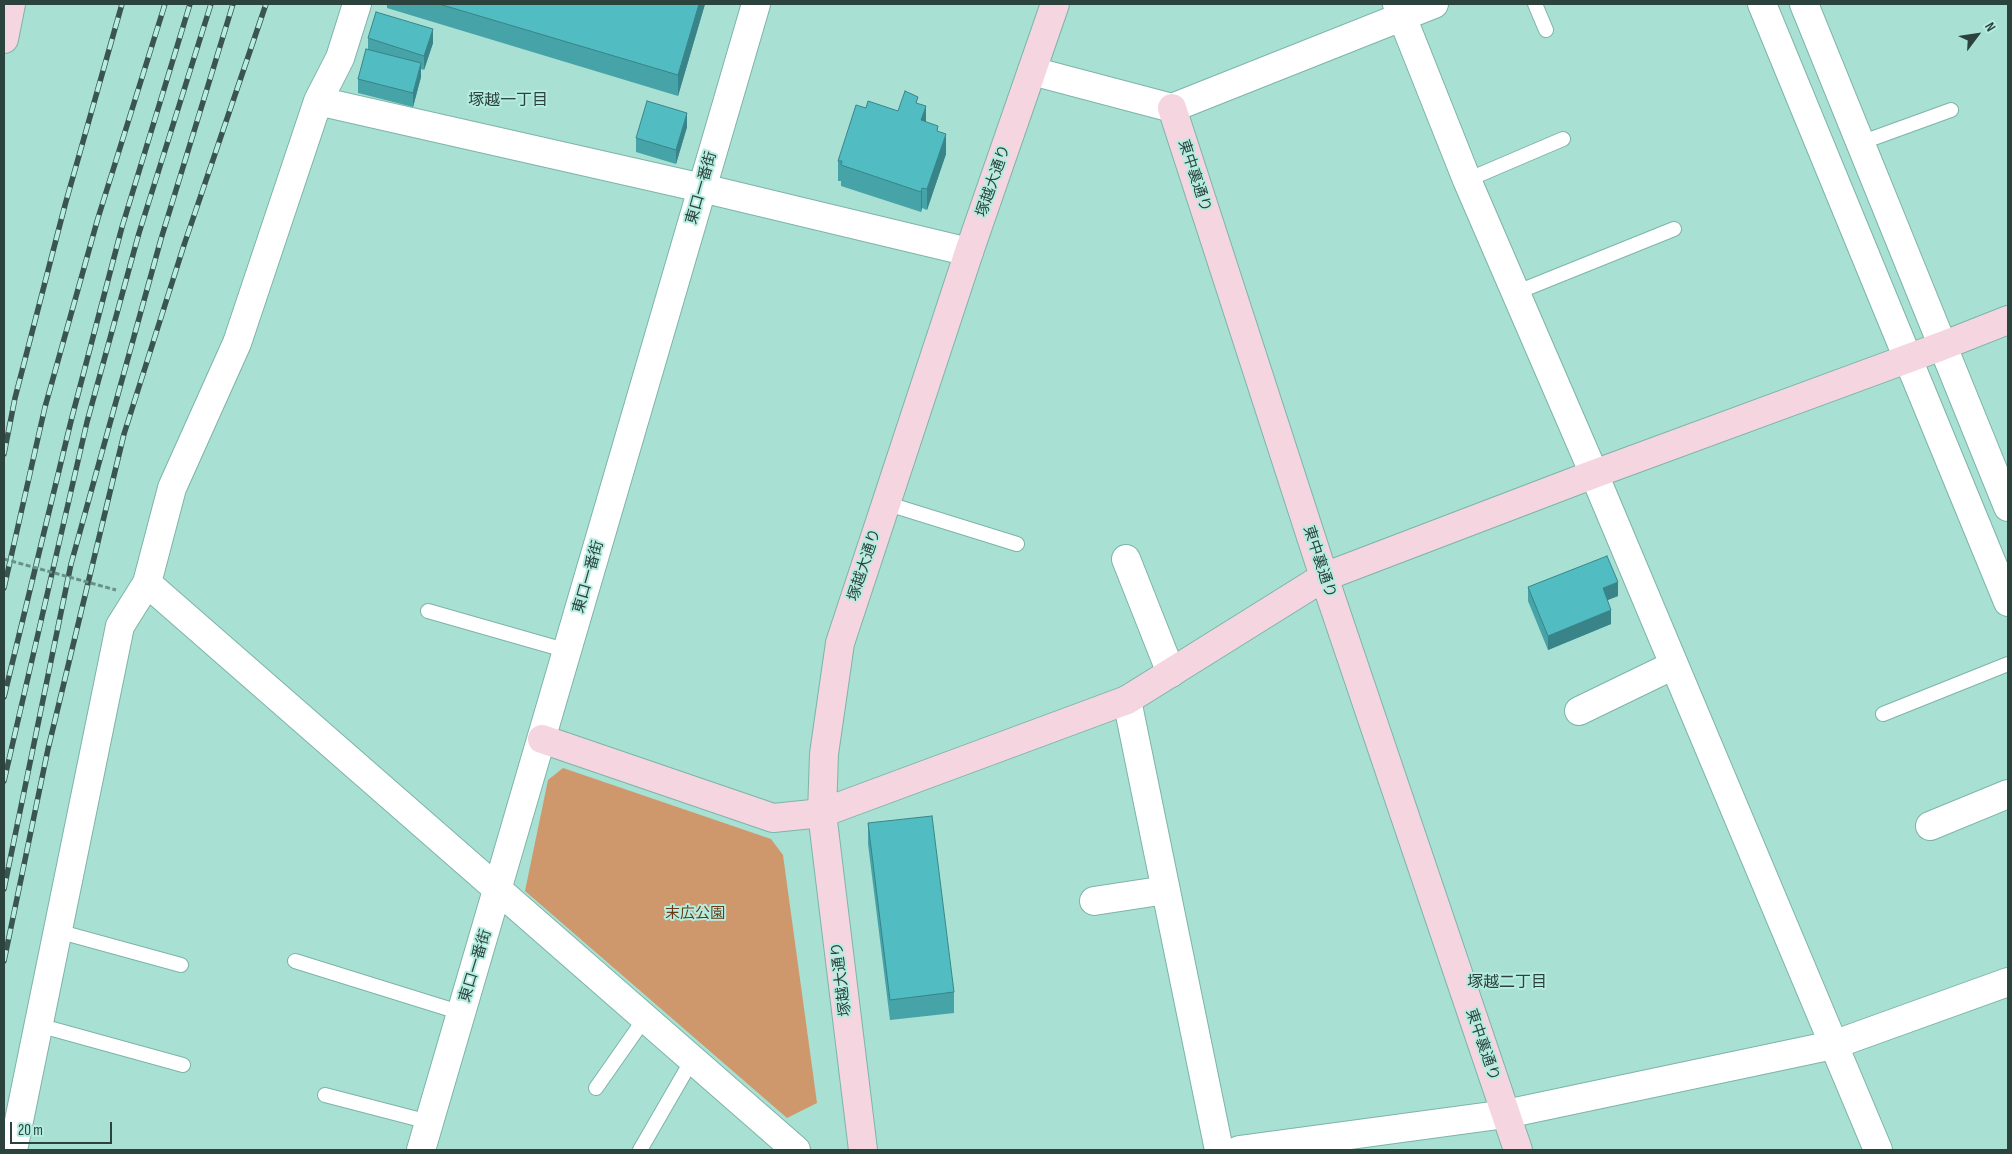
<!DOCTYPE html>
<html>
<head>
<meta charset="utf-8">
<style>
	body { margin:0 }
	#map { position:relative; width:2012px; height:1154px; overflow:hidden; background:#a8e0d3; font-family:"Sofia Sans Condensed",sans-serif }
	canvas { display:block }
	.frame { position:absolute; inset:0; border:5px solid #2b423d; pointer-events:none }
	.north { position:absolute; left:1952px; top:10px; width:50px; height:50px; -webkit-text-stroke:4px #b5ede0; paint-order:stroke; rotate:59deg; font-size:14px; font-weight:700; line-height:20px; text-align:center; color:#2b423d }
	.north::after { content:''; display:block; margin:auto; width:18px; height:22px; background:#2b423d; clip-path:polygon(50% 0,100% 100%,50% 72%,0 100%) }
	.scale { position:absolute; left:10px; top:1122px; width:102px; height:22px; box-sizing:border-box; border:2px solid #2b423d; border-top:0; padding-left:6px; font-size:15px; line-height:18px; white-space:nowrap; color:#2b423d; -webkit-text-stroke:4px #b5ede0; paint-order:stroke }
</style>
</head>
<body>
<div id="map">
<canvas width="2012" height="1154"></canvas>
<div class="frame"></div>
<div class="north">N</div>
<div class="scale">20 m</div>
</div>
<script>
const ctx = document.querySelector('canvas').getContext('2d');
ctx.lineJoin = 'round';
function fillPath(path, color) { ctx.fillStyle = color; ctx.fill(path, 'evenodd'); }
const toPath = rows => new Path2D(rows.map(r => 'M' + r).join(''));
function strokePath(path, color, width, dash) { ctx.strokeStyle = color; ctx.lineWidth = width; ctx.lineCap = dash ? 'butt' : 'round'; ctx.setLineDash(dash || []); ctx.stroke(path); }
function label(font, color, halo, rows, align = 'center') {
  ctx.font = font + ' "Sofia Sans Condensed","Noto Sans JP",sans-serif'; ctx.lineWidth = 4; ctx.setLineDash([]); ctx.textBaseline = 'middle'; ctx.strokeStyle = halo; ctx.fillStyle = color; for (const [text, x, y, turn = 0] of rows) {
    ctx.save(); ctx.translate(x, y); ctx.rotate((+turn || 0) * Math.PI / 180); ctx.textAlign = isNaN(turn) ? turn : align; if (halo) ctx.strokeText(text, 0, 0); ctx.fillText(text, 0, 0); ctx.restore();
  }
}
fillPath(toPath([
	[563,768,771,839,783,855,817,1103,787,1118,525,891,548,780]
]), '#cf986c');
const lane = toPath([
	[1535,4,1546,30],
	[1860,143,1951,110],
	[1467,180,1563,139],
	[1515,293,1674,229],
	[885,503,1017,544],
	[428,611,568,651],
	[1883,714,2008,664],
	[57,931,181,965],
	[295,961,462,1013],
	[38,1025,183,1065],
	[596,1088,645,1018],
	[325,1095,429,1122],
	[640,1150,692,1060]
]);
const street = toPath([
	[1397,4,1467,180,1594,474,1878,1150],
	[1762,4,2008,602],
	[1804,4,2008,507],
	[1032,71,1172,108,1434,4],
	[318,101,702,188,969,252],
	[1126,559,1171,673],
	[147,583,796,1150],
	[1127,700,1219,1150],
	[1579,711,1674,665],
	[1930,826,2008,794],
	[1094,901,1166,890],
	[13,1150,120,626,147,583,172,488,237,343,318,101,340,58,357,4],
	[421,1150,756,4],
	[1239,1150,1506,1114,1833,1045,2008,982]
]);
const secondary = toPath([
	[4,39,11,4],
	[1172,108,1324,577,1518,1150],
	[542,739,773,818,822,813,1127,700,1324,577,1594,474,1942,346,2008,320],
	[863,1150,822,813,824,754,840,643,969,252,1055,4]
]);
strokePath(lane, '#7db4a8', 16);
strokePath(street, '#7db4a8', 30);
strokePath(secondary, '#7db4a8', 30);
strokePath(lane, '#fff', 14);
strokePath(street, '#fff', 28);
strokePath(secondary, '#f4d5e0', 28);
const rail = toPath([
	[4,454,15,398,65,205,122,4],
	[4,588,45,407,98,218,165,4],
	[4,697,72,417,122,227,190,4],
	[4,781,87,422,139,233,211,4],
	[4,889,71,564,161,239,233,4],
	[4,961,48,749,124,434,184,245,266,4]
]);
strokePath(rail, '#3a554f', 5.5);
strokePath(rail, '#b5ede0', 4, [11]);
strokePath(toPath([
	[4,559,116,590]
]), '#699188', 3, [5, 2.5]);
fillPath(toPath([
	[387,4,705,4,678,96,387,8],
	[368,38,433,43,424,70,421,69,421,77,413,107,358,93,358,79,368,50],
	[918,104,926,122,938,132,946,154,927,210,922,208,921,212,841,186,841,181,838,181,838,161,866,108,898,111],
	[687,127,676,164,636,152,636,138],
	[1528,587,1618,596,1607,600,1611,624,1548,650,1528,601],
	[868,823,954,992,954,1013,890,1020,868,844]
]), '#46a3a8');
fillPath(toPath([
	[699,4,705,4,678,96,678,75],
	[433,29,433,43,424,70,424,56],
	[421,63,421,77,413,107,413,93],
	[926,106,926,126,921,120],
	[687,113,687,127,676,164,676,150],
	[946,134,946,154,927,210,927,189],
	[922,188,922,208,921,212,921,192],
	[1618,582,1618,596,1603,602,1603,588],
	[1611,610,1611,624,1548,650,1548,636]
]), '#398488');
const building = toPath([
	[439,4,699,4,678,75,439,4],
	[376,12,433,29,424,56,368,38,376,12],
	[366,49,421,63,413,93,358,79,366,49],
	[905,91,918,97,916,103,926,106,921,120,938,126,937,131,946,134,927,189,922,188,921,192,841,165,842,161,838,161,856,105,866,108,868,101,898,111,905,91],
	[647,101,687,113,676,150,636,138,647,101],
	[1607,556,1618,582,1603,588,1611,610,1548,636,1528,587,1607,556],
	[932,816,954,992,890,1000,868,823,932,816]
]);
fillPath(building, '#51bdc3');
strokePath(building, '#398488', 1);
label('15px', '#2b423d', '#b5ede0', [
	["東中裏通り",1194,176,72],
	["塚越大通り",994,181,-71],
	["東口一番街",702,188,-74],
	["東中裏通り",1319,562,72],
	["塚越大通り",865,565,-72],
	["東口一番街",589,577,-74],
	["東口一番街",476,966,-73],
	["塚越大通り",842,979,-97],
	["東中裏通り",1482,1045,71]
]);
label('15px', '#653c16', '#b5ede0', [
	["末広公園",695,914]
]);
label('16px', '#2b423d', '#b5ede0', [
	["塚越一丁目",508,101],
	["塚越二丁目",1507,983]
]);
</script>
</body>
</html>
